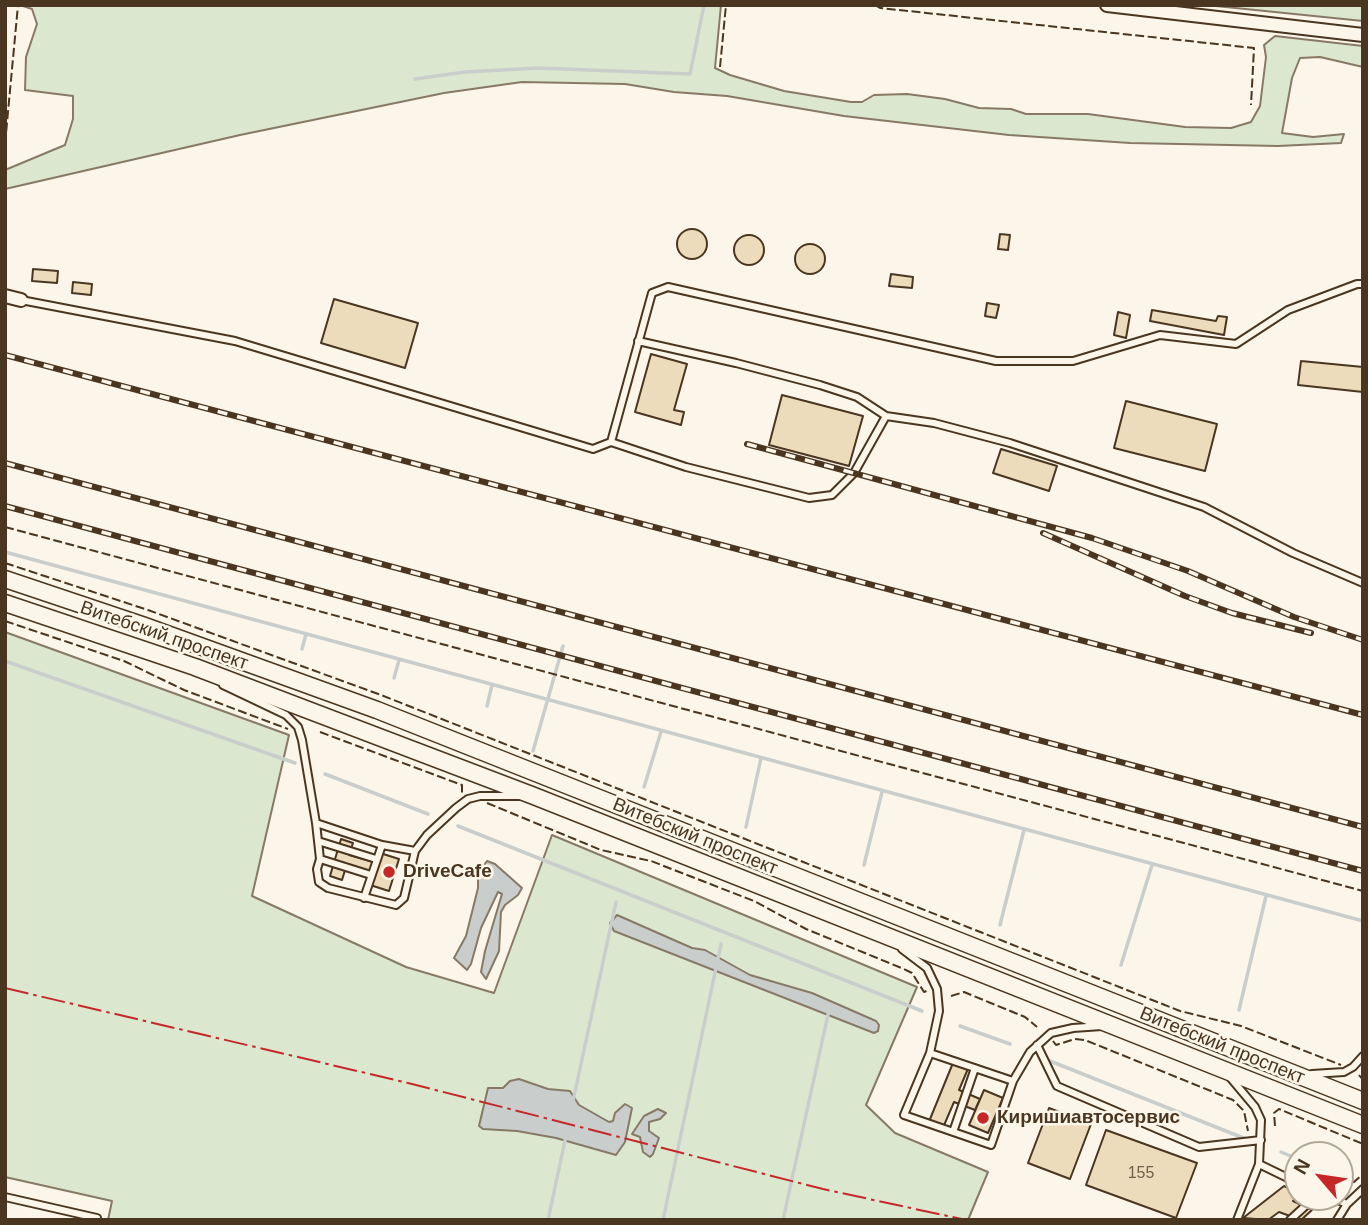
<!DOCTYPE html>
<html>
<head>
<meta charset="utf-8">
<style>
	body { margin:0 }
	#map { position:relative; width:1368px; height:1225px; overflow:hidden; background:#fbf6e9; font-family:Helvetica,sans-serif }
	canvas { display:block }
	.frame { position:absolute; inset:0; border:7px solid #4a3520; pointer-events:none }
	.north { position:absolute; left:1284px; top:1141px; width:70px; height:70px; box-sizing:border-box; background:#fbf6e9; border:2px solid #b4a999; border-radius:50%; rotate:299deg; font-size:19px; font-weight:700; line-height:28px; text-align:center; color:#4a3520 }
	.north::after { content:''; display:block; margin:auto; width:24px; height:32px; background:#c62828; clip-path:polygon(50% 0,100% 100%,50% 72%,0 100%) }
</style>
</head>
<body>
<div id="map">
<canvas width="1368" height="1225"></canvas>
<div class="frame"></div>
<div class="north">N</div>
</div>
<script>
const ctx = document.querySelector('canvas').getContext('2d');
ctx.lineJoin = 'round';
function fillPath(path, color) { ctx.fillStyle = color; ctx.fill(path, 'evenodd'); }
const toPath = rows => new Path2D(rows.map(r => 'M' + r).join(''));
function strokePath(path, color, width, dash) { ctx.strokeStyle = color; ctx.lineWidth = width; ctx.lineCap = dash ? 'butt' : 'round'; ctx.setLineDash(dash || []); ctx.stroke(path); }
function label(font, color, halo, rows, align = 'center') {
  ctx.font = font + ' Helvetica,sans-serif'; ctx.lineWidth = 5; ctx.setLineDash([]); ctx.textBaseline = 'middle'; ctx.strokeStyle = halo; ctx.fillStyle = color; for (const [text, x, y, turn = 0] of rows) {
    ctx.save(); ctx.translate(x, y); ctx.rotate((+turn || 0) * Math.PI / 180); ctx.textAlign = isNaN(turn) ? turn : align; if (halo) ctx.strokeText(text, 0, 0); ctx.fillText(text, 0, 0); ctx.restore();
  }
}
const green = toPath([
	[20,5,721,5,715,68,730,75,784,91,851,102,862,102,874,95,907,94,945,99,979,108,1011,109,1026,114,1088,114,1185,127,1231,128,1251,122,1260,106,1266,57,1264,45,1275,36,1363,46,1363,67,1320,57,1300,58,1292,78,1282,133,1313,137,1344,134,1341,143,1278,146,1130,143,1009,135,844,116,727,96,674,92,625,84,522,82,444,93,240,135,5,189,5,170,65,145,73,119,73,96,25,90,26,57,37,24,32,9,20,5],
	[1206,5,1363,5,1363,21,1206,5],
	[5,632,289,735,252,896,406,967,494,993,552,835,917,987,866,1105,895,1133,988,1172,968,1220,108,1220,112,1201,5,1177,5,632]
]);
fillPath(green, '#dce7d0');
strokePath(green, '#887966', 2);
const water = toPath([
	[487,861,495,864,522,888,518,895,505,905,501,912,499,951,486,979,481,972,485,951,502,894,498,892,481,928,471,964,467,970,454,958,466,936,478,888,478,874,487,861],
	[617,915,692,948,705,950,750,975,812,993,876,1021,879,1025,878,1031,874,1033,614,931,610,923,617,915],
	[519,1079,548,1089,570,1091,579,1105,609,1122,613,1121,615,1113,625,1104,632,1108,625,1142,616,1155,556,1138,517,1131,483,1129,479,1126,488,1088,503,1088,510,1081,519,1079],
	[658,1109,666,1113,660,1119,649,1122,649,1131,659,1138,653,1154,650,1157,643,1152,640,1137,632,1134,644,1116,658,1109]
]);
fillPath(water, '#c9cecd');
strokePath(water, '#887966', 2);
strokePath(toPath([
	[415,79,465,72,538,68,690,74,704,5],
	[5,552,1363,921],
	[302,649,306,634],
	[5,661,295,763],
	[394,678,399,660],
	[487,706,492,685],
	[533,751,563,646],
	[325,774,428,814],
	[644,787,661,732],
	[458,826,922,1011],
	[746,827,761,758],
	[864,865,882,792],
	[1000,925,1024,830],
	[1121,965,1152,865],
	[1239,1010,1266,896],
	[960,1026,1010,1044],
	[1050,1061,1246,1139],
	[573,1101,616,902],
	[1281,1152,1298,1159],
	[1340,1176,1346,1179],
	[548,1220,566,1136],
	[663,1220,721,944],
	[783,1220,829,1010]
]), '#c9cecd', 3.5);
const building = toPath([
	'677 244a15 15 0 1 1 30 0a15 15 0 1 1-30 0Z',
	[1000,234,1010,235,1008,250,998,249,1000,234],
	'734 250a15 15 0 1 1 30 0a15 15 0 1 1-30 0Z',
	'795 259a15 15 0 1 1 30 0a15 15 0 1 1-30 0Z',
	[33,269,58,271,57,283,32,281,33,269],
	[891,274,913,277,912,288,889,286,891,274],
	[73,282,92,284,91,295,72,293,73,282],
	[334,299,418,323,405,368,321,343,334,299],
	[987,303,999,305,996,318,985,316,987,303],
	[1152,310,1216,321,1218,316,1227,317,1224,335,1150,321,1152,310],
	[1118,312,1130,315,1126,338,1114,335,1118,312],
	[651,354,687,364,674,410,684,412,681,425,635,412,651,354],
	[1301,361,1363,367,1363,392,1298,385,1301,361],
	[782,395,863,416,849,466,769,445,782,395],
	[1126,401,1217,424,1205,471,1114,448,1126,401],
	[1001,449,1057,466,1049,491,993,473,1001,449],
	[341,839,353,843,349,855,374,862,370,874,346,867,342,880,330,876,341,839],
	[380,853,399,859,389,891,370,885,380,853],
	[955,1058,970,1064,959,1090,980,1099,975,1110,954,1102,942,1130,928,1124,955,1058],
	[984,1090,1003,1098,988,1133,969,1125,984,1090],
	[1049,1108,1091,1124,1070,1179,1028,1163,1049,1108],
	[1106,1130,1197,1163,1176,1218,1086,1185,1106,1130],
	[1284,1186,1298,1193,1298,1197,1293,1201,1312,1210,1301,1220,1279,1212,1268,1220,1243,1218,1284,1186]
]);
fillPath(building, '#ecdcbc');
strokePath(building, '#4a3520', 2);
const service = toPath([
	[21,300,235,341,593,449,611,442,652,293,668,287,996,361,1073,361,1160,335,1236,344,1288,310,1357,284,1363,284],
	[638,341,736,363,820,385,857,397,886,416],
	[611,442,686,467,809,498,832,495,854,473,886,416,934,423,1010,443,1204,507,1293,553,1363,583],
	[223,685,286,715,298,727,302,740,316,823,320,859,317,869,319,882,328,888,396,905,404,898,415,851,427,835,456,808,468,799,480,796,519,796],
	[316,823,382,845,415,851],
	[318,841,376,859],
	[320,859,371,875],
	[364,898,382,845],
	[902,949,927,968,937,989,939,1011,930,1053],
	[1037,1045,1057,1086,1199,1147,1261,1140],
	[930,1053,1013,1081,991,1145,904,1115,930,1053],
	[1312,1074,1344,1072,1353,1067,1363,1056],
	[1229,1076,1255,1107,1261,1120,1259,1164,1237,1220],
	[1013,1081,1030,1052,1051,1033,1073,1028,1102,1026],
	[953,1132,975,1068],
	[1259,1164,1298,1183],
	[5,1197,97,1218],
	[1330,1197,1347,1204],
	[1290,1220,1315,1197],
	[1337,1220,1347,1204,1363,1189]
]);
const minor = toPath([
	[1107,5,1363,35],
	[5,296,21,300]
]);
const secondary = toPath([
	[5,579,142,625,377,710,1363,1101],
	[5,603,195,667,534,796,1363,1125]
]);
strokePath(service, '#4a3520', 10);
strokePath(minor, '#4a3520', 16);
strokePath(secondary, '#4a3520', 19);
strokePath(service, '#fbf6e9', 6);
strokePath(minor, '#fbf6e9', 12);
strokePath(secondary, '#fbf6e9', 16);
const rail = toPath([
	[5,355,1363,715],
	[747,444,1092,538,1188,571,1294,617,1363,640],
	[5,463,1363,827],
	[5,506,1363,871],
	[1043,533,1185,596,1232,613,1311,633]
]);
strokePath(rail, '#4a3520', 6);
strokePath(rail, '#fbf6e9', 3.5, [10]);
strokePath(toPath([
	[875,5,880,8,1254,48,1251,105],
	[720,67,726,5],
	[5,144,18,5],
	[5,527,1363,891],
	[5,563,148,610,381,695,1180,1011,1241,1026,1341,1065],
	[5,621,124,661,184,690,288,729],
	[320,732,462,785,462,793],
	[487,803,601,850,651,861,754,901,806,929,904,969,912,973,924,992,929,990],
	[951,996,964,992,1025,1017,1037,1027],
	[1053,1041,1056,1045,1075,1039,1085,1040,1233,1100,1244,1111,1248,1131],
	[1359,1075,1363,1080],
	[1275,1126,1274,1113,1279,1109,1363,1144],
	[1340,1185,1354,1182,1363,1174]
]), '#4a3520', 2, [9, 3.5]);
strokePath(toPath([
	[5,988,408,1083,823,1189,966,1220]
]), '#c62828', 2, [24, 5, 3.5, 5]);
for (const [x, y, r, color] of [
	[389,872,7,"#c62828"],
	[983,1118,7,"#c62828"]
]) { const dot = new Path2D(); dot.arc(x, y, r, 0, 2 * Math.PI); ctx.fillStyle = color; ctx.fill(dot); strokePath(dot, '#fbf6e9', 2.5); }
label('16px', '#725f47', null, [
	["155",1141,1174]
]);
label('19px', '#4a3520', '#fbf6e9', [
	["Витебский проспект",164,636,19],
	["Витебский проспект",695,837,22],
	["Витебский проспект",1222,1046,22]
]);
label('bold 19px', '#4a3520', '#fbf6e9', [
	["DriveCafe",403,872],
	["Киришиавтосервис",997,1118]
], 'left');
</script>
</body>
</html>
